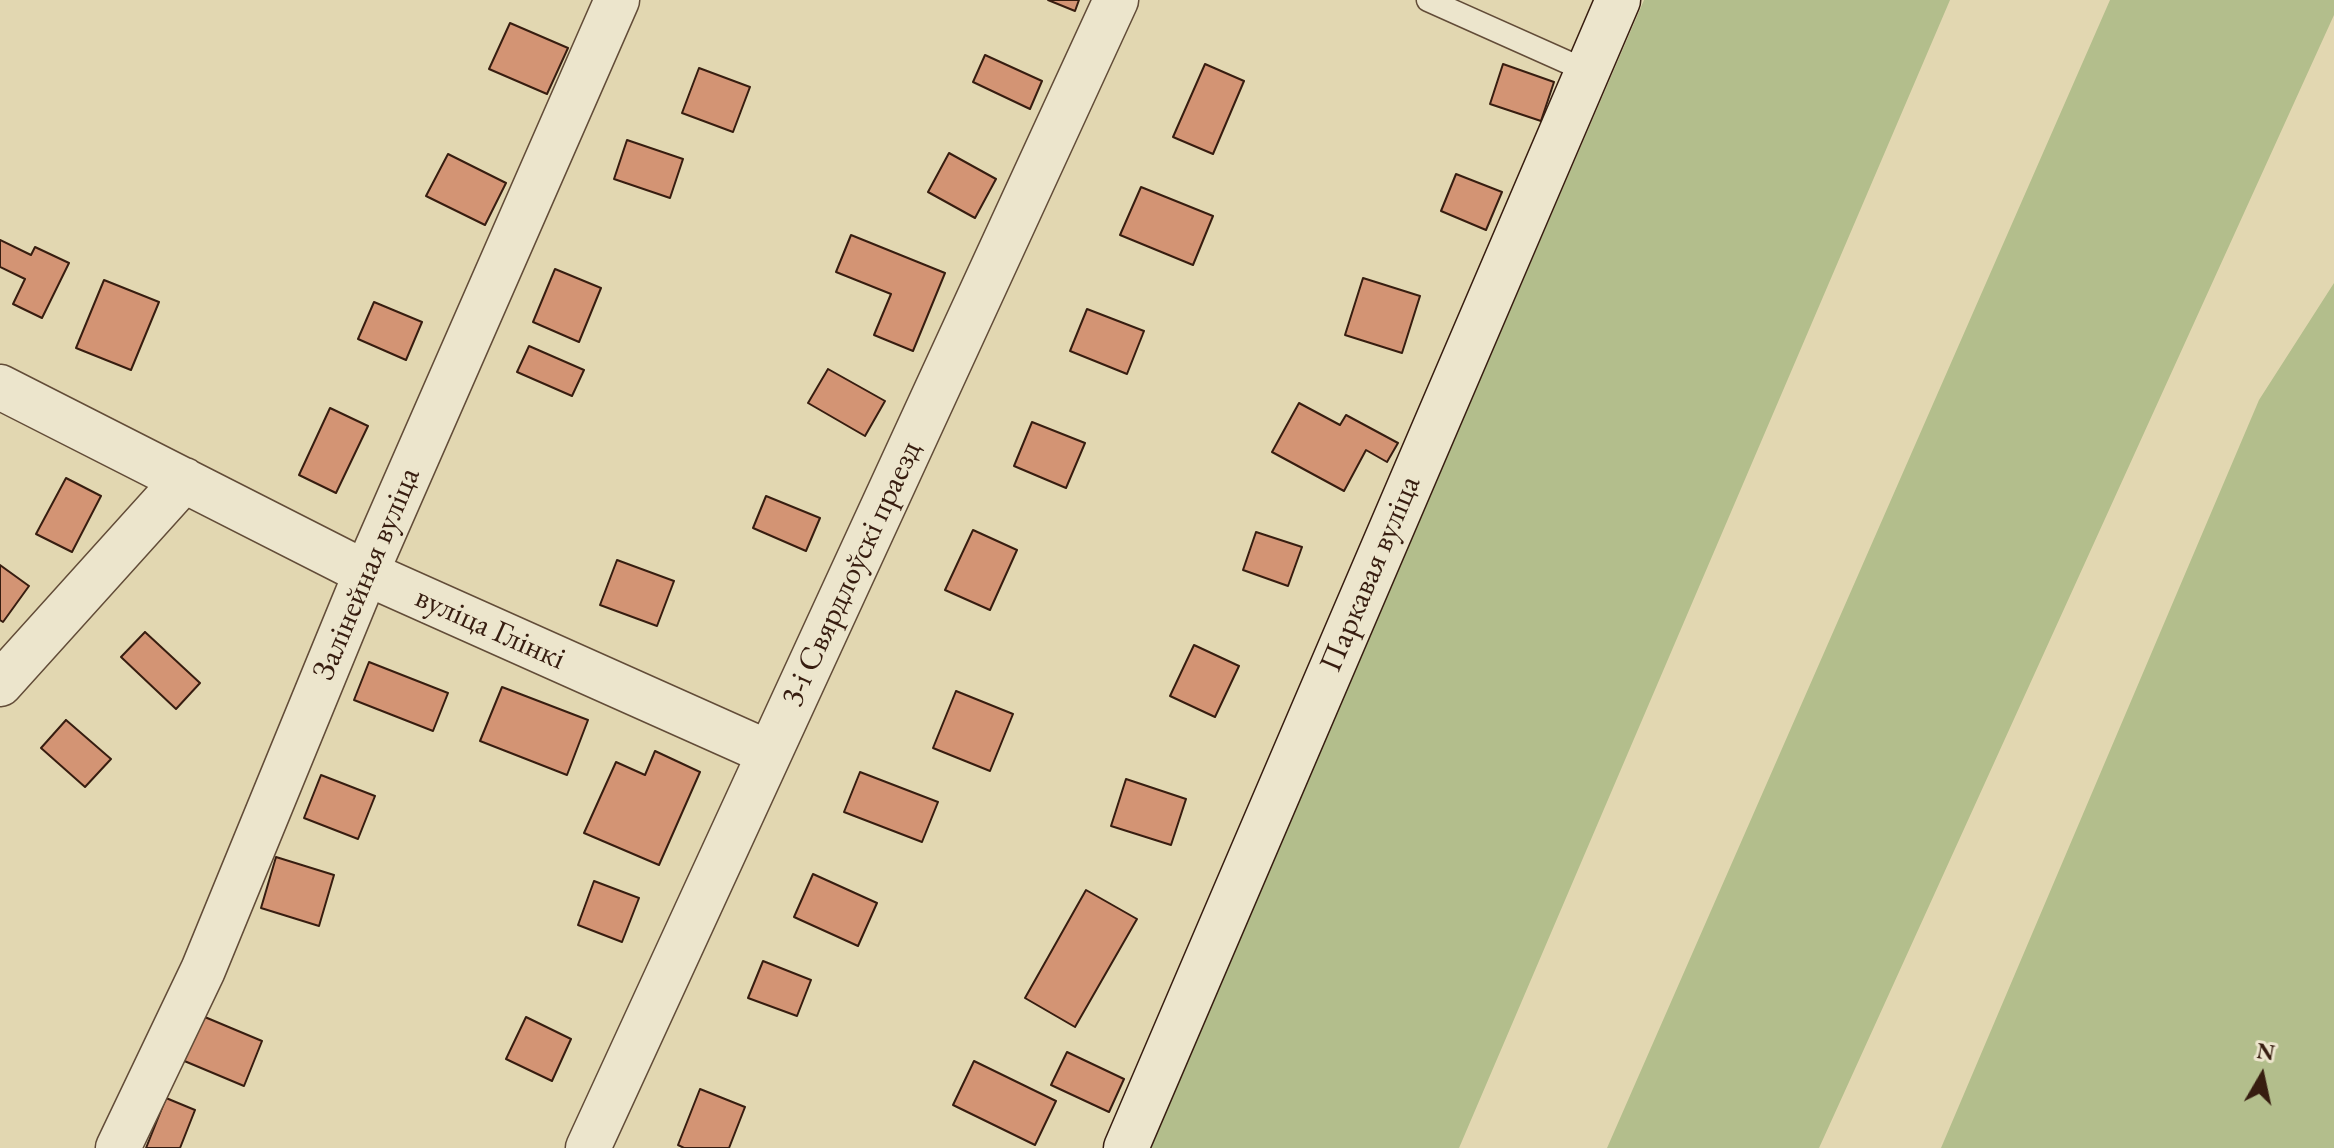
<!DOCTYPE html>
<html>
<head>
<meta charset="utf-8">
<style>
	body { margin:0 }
	#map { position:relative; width:2334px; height:1148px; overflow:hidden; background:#e2d7b1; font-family:"EB Garamond",serif }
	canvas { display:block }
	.north { position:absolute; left:2222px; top:1036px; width:80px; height:80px; -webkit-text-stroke:6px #ece5cc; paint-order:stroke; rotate:9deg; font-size:22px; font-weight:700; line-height:32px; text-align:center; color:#371d10 }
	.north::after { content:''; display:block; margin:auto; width:28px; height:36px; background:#371d10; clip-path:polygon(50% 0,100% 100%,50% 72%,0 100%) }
</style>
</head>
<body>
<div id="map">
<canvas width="2334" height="1148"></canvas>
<div class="north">N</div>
</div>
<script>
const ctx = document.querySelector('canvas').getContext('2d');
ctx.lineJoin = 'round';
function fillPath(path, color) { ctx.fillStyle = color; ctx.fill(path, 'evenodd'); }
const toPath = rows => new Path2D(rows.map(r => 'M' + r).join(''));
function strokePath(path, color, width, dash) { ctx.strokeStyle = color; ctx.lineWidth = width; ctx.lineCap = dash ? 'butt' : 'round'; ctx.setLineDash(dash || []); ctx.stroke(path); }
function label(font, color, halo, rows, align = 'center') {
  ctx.font = font + ' "EB Garamond",serif'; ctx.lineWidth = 6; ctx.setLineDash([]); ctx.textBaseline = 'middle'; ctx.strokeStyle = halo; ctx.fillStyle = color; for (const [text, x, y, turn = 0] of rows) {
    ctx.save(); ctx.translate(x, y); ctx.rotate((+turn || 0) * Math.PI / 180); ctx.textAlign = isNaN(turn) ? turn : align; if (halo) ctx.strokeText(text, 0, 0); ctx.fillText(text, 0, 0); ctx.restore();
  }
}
fillPath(toPath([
	[1644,0,1950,0,1459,1148,1149,1148],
	[2110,0,2334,0,2334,15,1819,1148,1607,1148],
	[2334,283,2334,1148,1941,1148,2259,400]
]), '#b3be8c');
const building = toPath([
	[1048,0,1079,0,1075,11,1048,0],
	[510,23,568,48,547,94,489,69,510,23],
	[985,55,1042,81,1030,109,973,82,985,55],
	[1205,64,1244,81,1213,154,1173,137,1205,64],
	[1503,64,1554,82,1541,121,1490,104,1503,64],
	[699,68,750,87,733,132,682,113,699,68],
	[627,140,683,159,670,198,614,179,627,140],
	[949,153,996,179,975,218,928,192,949,153],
	[448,154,506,183,485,225,426,196,448,154],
	[1456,174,1502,192,1486,230,1441,211,1456,174],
	[1141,187,1213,216,1193,265,1120,235,1141,187],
	[851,235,945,273,913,351,874,335,891,294,836,272,851,235],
	[0,240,31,255,35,247,69,263,42,318,13,304,25,279,0,267,0,240],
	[555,269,601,288,579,342,533,322,555,269],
	[1363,278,1420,296,1402,353,1345,335,1363,278],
	[104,280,159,302,131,370,76,348,104,280],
	[374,302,422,322,406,360,358,339,374,302],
	[1087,309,1144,331,1127,374,1070,351,1087,309],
	[529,346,584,370,572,396,517,372,529,346],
	[828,369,885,401,865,436,808,403,828,369],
	[1299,403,1340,425,1346,415,1398,443,1387,462,1366,450,1344,491,1272,452,1299,403],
	[330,408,368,426,336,493,299,475,330,408],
	[1032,422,1085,443,1066,488,1014,466,1032,422],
	[66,478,101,496,72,552,36,534,66,478],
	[766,496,820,518,806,551,753,528,766,496],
	[973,530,1017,550,990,610,945,590,973,530],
	[1256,532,1302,547,1288,586,1243,570,1256,532],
	[617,560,674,581,657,626,600,605,617,560],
	[0,565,29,586,3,622,0,620,0,565],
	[145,632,200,683,176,709,121,657,145,632],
	[1194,645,1239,666,1215,717,1170,696,1194,645],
	[369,662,448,693,433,731,354,700,369,662],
	[502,687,588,720,567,775,480,741,502,687],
	[956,691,1013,714,990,771,933,748,956,691],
	[66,720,111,759,85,787,41,748,66,720],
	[655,751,700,772,659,865,584,833,616,762,645,775,655,751],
	[860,772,938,802,922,842,844,812,860,772],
	[321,775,375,796,358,839,304,818,321,775],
	[1126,779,1186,799,1171,845,1111,826,1126,779],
	[276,857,334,875,319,926,261,908,276,857],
	[813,874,877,903,858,946,794,917,813,874],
	[594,881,639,898,622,942,578,925,594,881],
	[1086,890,1137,919,1075,1027,1025,998,1086,890],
	[763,961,811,980,797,1016,748,998,763,961],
	[200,1015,262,1041,244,1086,182,1060,200,1015],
	[526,1017,571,1039,552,1081,506,1059,526,1017],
	[1067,1052,1124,1079,1109,1112,1051,1085,1067,1052],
	[974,1061,1056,1101,1035,1145,953,1105,974,1061],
	[700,1089,745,1107,729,1148,684,1148,678,1145,700,1089],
	[166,1098,195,1110,180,1148,146,1148,166,1098]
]);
fillPath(building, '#d39474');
strokePath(building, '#371d10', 2);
const lane = toPath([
	[1428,0,1587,71]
]);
const street = toPath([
	[0,387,366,573,769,753],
	[0,684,184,480],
	[118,1148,203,970,366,573,617,0],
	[588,1148,1116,0]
]);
const secondary = toPath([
	[1126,1148,1618,0]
]);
strokePath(lane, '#624c38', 25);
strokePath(street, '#624c38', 47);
strokePath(secondary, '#371d10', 47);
strokePath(lane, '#ece5cc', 22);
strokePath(street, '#ece5cc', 44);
strokePath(secondary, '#ece5cc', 44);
label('32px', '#371d10', '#ece5cc', [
	["Залінейная вуліца",367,574,-67],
	["3-і Свярдлоўскі праезд",852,574,-65],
	["Паркавая вуліца",1371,574,-67],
	["вуліца Глінкі",490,629,24]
]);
</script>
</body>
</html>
